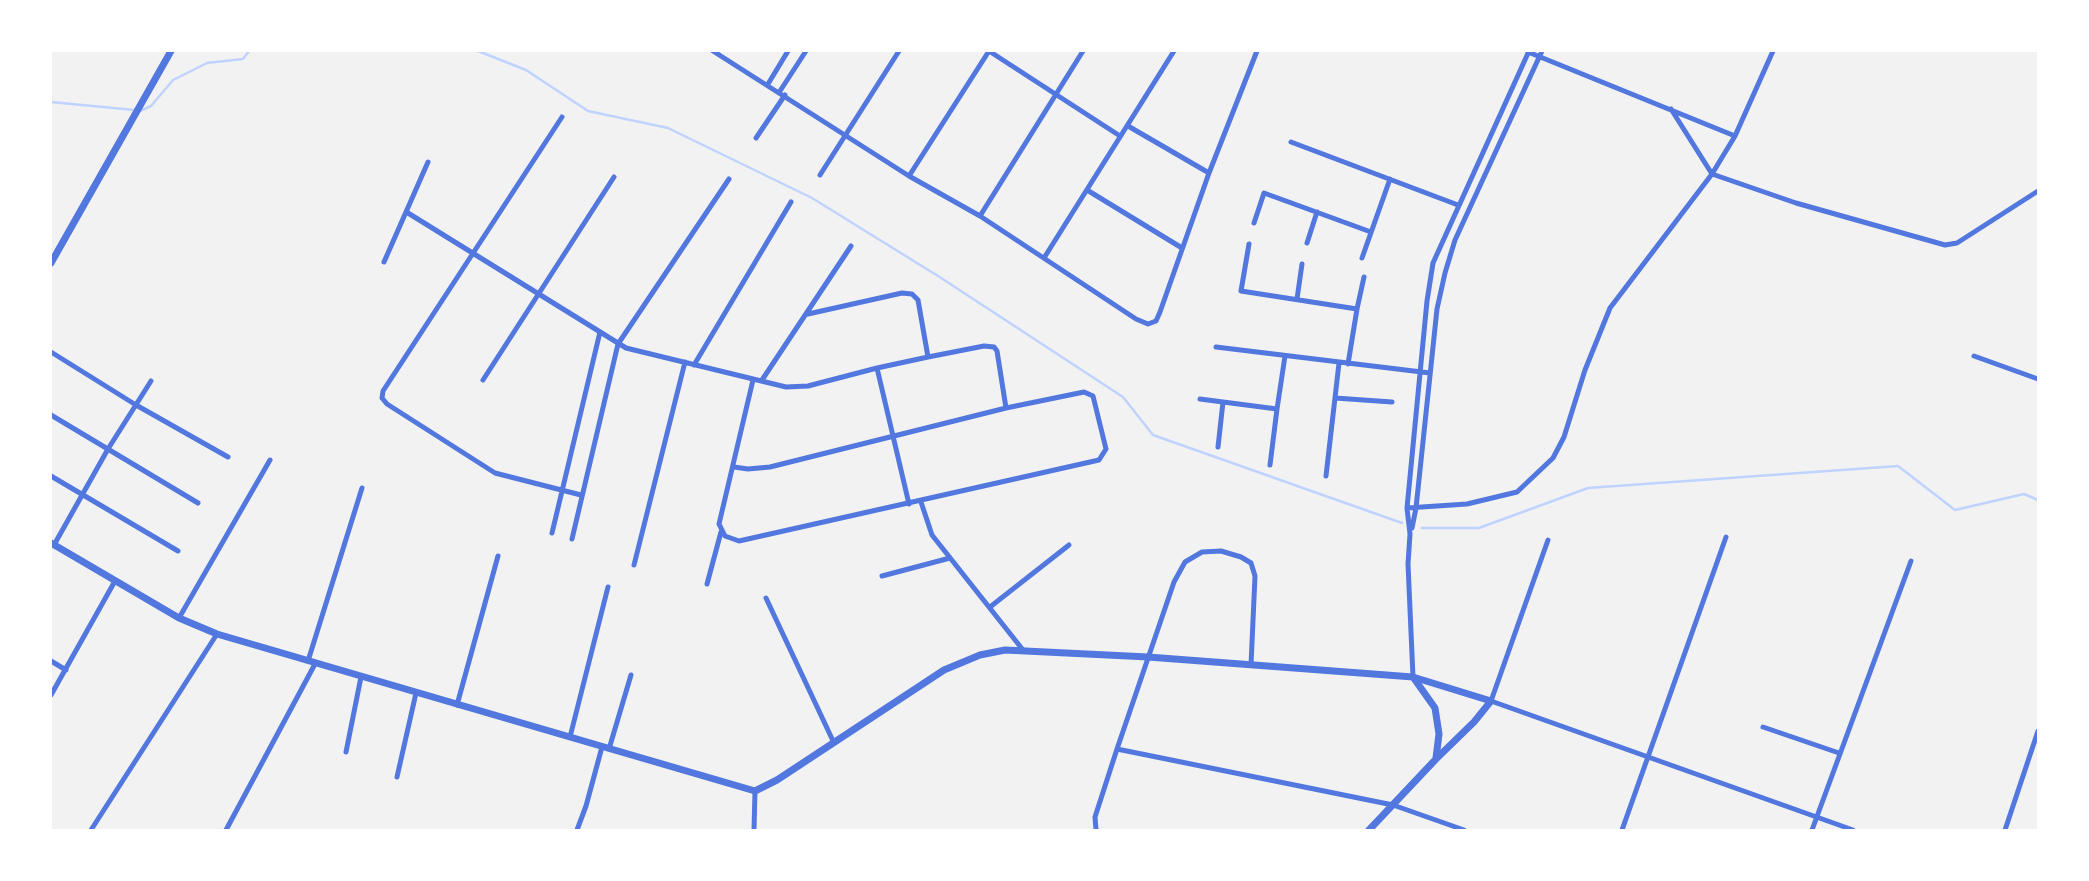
<!DOCTYPE html>
<html>
<head>
<meta charset="utf-8">
<style>
	body { margin:0 }
	#map { position:relative; width:2089px; height:881px; overflow:hidden; background:#f2f2f2; font-family:"Work Sans",sans-serif }
	canvas { display:block }
	.frame { position:absolute; inset:0; border:52px solid #fff; pointer-events:none }
</style>
</head>
<body>
<div id="map">
<canvas width="2089" height="881"></canvas>
<div class="frame"></div>
</div>
<script>
const ctx = document.querySelector('canvas').getContext('2d');
ctx.lineJoin = 'round';
const toPath = rows => new Path2D(rows.map(r => 'M' + r).join(''));
function strokePath(path, color, width, dash) { ctx.strokeStyle = color; ctx.lineWidth = width; ctx.lineCap = dash ? 'butt' : 'round'; ctx.setLineDash(dash || []); ctx.stroke(path); }
strokePath(toPath([
	[478,51,526,70,588,111,668,128,812,198,938,276,1123,397,1153,435,1402,523],
	[51,102,134,110],
	[140,111,151,106,173,80,207,63,243,59,249,51],
	[1422,528,1479,528,1588,488,1898,466,1955,510,2024,494,2038,500]
]), '#bfd3fe', 2.5);
strokePath(toPath([
	[713,51,909,176,980,216,1136,319,1148,324,1156,321,1160,312,1209,173,1257,51],
	[989,51,1120,136],
	[1528,52,1735,136],
	[768,84,788,51],
	[780,91,806,51],
	[1671,109,1712,174,1796,203,1945,245,1957,243,2038,191],
	[562,117,383,391,382,398,387,404,495,473,581,495],
	[1128,126,1209,173],
	[756,138,785,95],
	[1291,142,1458,205],
	[820,175,899,51],
	[909,176,989,51],
	[1087,190,1182,248],
	[408,213,626,348,786,387,808,386,877,368],
	[980,216,1083,51],
	[1254,223,1264,193,1371,232],
	[1307,243,1317,212],
	[1249,244,1241,291,1357,309,1348,364],
	[1044,258,1174,51],
	[1362,258,1390,179],
	[384,262,428,162],
	[1297,299,1302,264],
	[1357,309,1364,277],
	[808,314,902,293,912,294,918,300,928,357,877,368,909,504],
	[1216,347,1430,373],
	[51,352,136,405,228,457],
	[1974,356,2038,379],
	[928,357,984,346,994,347,997,351,1006,408],
	[694,365,791,202],
	[483,380,614,177],
	[762,380,851,246],
	[1335,398,1392,402],
	[1200,399,1277,409,1285,356],
	[51,415,198,503],
	[1218,447,1223,402],
	[1270,465,1277,409],
	[734,467,748,469,770,467,1006,408,1084,392,1093,396,1106,449,1099,460,739,541,725,536,719,524,753,380],
	[51,476,178,551],
	[1326,476,1339,363],
	[921,502,932,535,1023,650],
	[1407,508,1467,504,1517,492,1553,458,1564,437,1585,370,1610,308,1712,174,1735,136,1773,51],
	[1412,528,1416,508,1437,309,1445,273,1455,240,1542,51],
	[552,533,600,332],
	[572,539,618,344,729,179],
	[1548,540,1491,701,1853,830],
	[54,545,108,449,151,381],
	[634,565,685,362],
	[882,576,950,558],
	[707,584,721,532],
	[766,598,834,743],
	[990,607,1069,545],
	[179,618,270,460],
	[51,661,66,670],
	[308,661,362,488],
	[1413,677,1408,564,1410,534,1407,508,1427,301,1433,263,1529,51],
	[51,695,115,581],
	[457,705,498,556],
	[1763,727,1839,753],
	[570,737,608,587],
	[609,749,631,675],
	[1117,749,1393,805,1464,830],
	[346,752,361,677],
	[397,777,416,693],
	[91,830,217,634],
	[226,830,315,664],
	[577,830,586,806,602,747],
	[754,830,755,791],
	[1096,830,1095,817,1117,749,1174,582,1185,562,1202,552,1221,551,1241,557,1251,563,1255,576,1251,665],
	[1622,830,1726,537],
	[1812,830,1911,561],
	[2005,830,2038,731]
]), '#5277de', 5);
strokePath(toPath([
	[51,263,171,51],
	[51,543,179,618,217,634,755,791,777,780,944,670,980,655,1005,650,1148,657,1413,677,1491,701,1474,722,1436,759,1369,830],
	[1413,677,1435,708,1439,734,1436,758]
]), '#5277de', 7);
</script>
</body>
</html>
